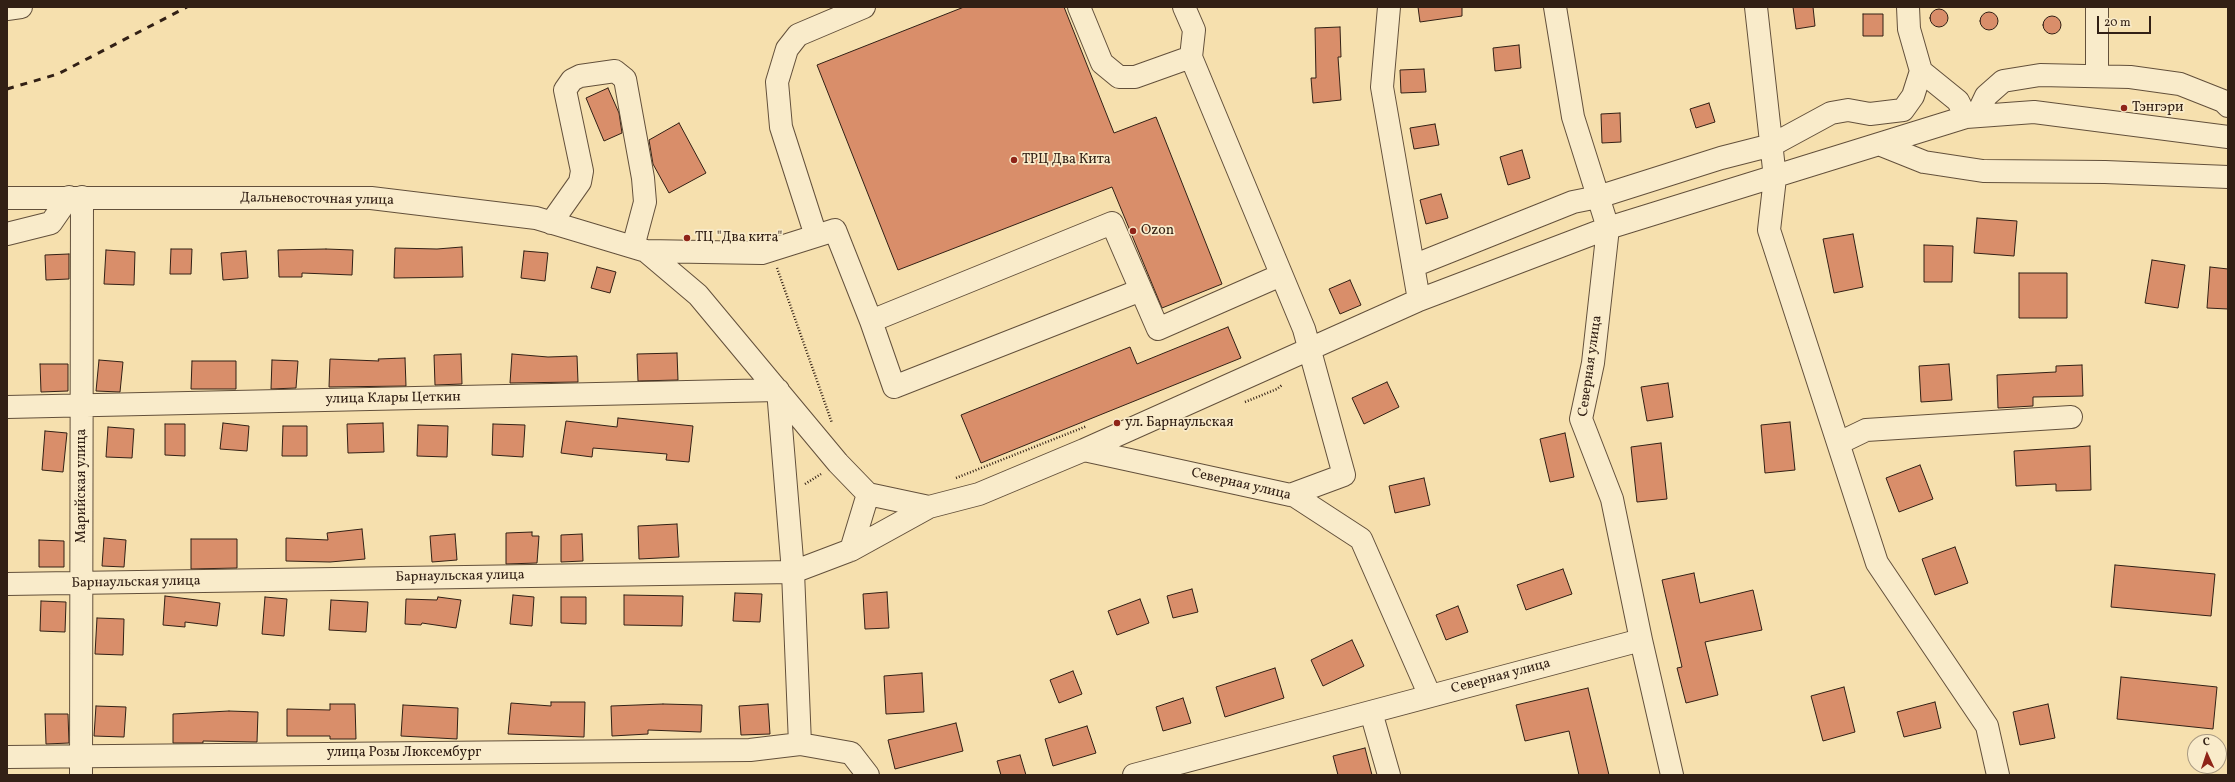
<!DOCTYPE html>
<html>
<head>
<meta charset="utf-8">
<style>
	body { margin:0 }
	#map { position:relative; width:2235px; height:782px; overflow:hidden; background:#f6e0ae; font-family:Vollkorn,serif }
	canvas { display:block }
	.frame { position:absolute; inset:0; border:8px solid #322015; pointer-events:none }
	.north { position:absolute; left:2187px; top:734px; width:40px; height:40px; box-sizing:border-box; background:#f9ebca; border:1px solid #a99a82; border-radius:50%; rotate:357deg; font-size:11px; font-weight:700; line-height:16px; text-align:center; color:#322015 }
	.north::after { content:''; display:block; margin:auto; width:14px; height:18px; background:#8f2418; clip-path:polygon(50% 0,100% 100%,50% 72%,0 100%) }
	.scale { position:absolute; left:2097px; top:16px; width:54px; height:18px; box-sizing:border-box; border:2px solid #322015; border-top:0; padding-left:5px; font-size:12px; line-height:14px; white-space:nowrap; color:#322015; -webkit-text-stroke:3px #f9ebca; paint-order:stroke }
</style>
</head>
<body>
<div id="map">
<canvas width="2235" height="782"></canvas>
<div class="frame"></div>
<div class="north">С</div>
<div class="scale">20 m</div>
</div>
<script>
const ctx = document.querySelector('canvas').getContext('2d');
ctx.lineJoin = 'round';
function fillPath(path, color) { ctx.fillStyle = color; ctx.fill(path, 'evenodd'); }
const toPath = rows => new Path2D(rows.map(r => 'M' + r).join(''));
function strokePath(path, color, width, dash) { ctx.strokeStyle = color; ctx.lineWidth = width; ctx.lineCap = dash ? 'butt' : 'round'; ctx.setLineDash(dash || []); ctx.stroke(path); }
function label(font, color, halo, rows, align = 'center') {
  ctx.font = font + ' Vollkorn,serif'; ctx.lineWidth = 3.5; ctx.setLineDash([]); ctx.textBaseline = 'middle'; ctx.strokeStyle = halo; ctx.fillStyle = color; for (const [text, x, y, turn = 0] of rows) {
    ctx.save(); ctx.translate(x, y); ctx.rotate((+turn || 0) * Math.PI / 180); ctx.textAlign = isNaN(turn) ? turn : align; if (halo) ctx.strokeText(text, 0, 0); ctx.fillText(text, 0, 0); ctx.restore();
  }
}
const building = toPath([
	[964,7,1064,7,1114,133,1156,117,1222,284,1162,308,1112,187,898,270,817,65,964,7],
	[1418,7,1462,7,1462,16,1420,22,1418,7],
	[1793,7,1813,7,1815,26,1796,29,1793,7],
	'1930 18a9 9 0 1 1 18 0a9 9 0 1 1-18 0Z',
	'1980 21a9 9 0 1 1 18 0a9 9 0 1 1-18 0Z',
	[1863,14,1883,14,1883,36,1863,36,1863,14],
	'2043 25a9 9 0 1 1 18 0a9 9 0 1 1-18 0Z',
	[1340,27,1341,57,1338,57,1341,100,1313,103,1311,78,1316,78,1315,28,1340,27],
	[1519,45,1521,68,1495,71,1493,48,1519,45],
	[1424,69,1426,92,1401,93,1400,70,1424,69],
	[608,88,619,113,622,133,604,141,586,98,608,88],
	[1709,103,1715,122,1696,128,1690,109,1709,103],
	[1620,113,1621,142,1602,143,1601,114,1620,113],
	[679,123,706,173,669,193,653,164,649,140,679,123],
	[1435,124,1439,145,1414,149,1410,128,1435,124],
	[1522,150,1530,178,1508,185,1500,157,1522,150],
	[1441,194,1448,218,1426,224,1420,200,1441,194],
	[1977,218,2017,221,2014,256,1974,253,1977,218],
	[1853,234,1863,287,1834,293,1823,239,1853,234],
	[1924,245,1953,246,1952,282,1924,282,1924,245],
	[462,247,463,277,394,278,395,248,437,249,462,247],
	[171,249,192,249,191,274,170,274,171,249],
	[326,249,353,250,352,275,302,273,302,277,279,277,278,250,326,249],
	[106,250,135,252,134,285,104,284,106,250],
	[246,251,248,278,223,280,221,253,246,251],
	[524,251,548,253,545,281,521,278,524,251],
	[69,254,69,279,46,280,45,255,69,254],
	[2152,260,2185,265,2178,308,2145,303,2152,260],
	[597,267,616,272,610,293,591,288,597,267],
	[2210,267,2228,269,2228,309,2207,308,2210,267],
	[2019,273,2067,273,2067,318,2019,318,2019,273],
	[1350,280,1361,305,1340,314,1329,289,1350,280],
	[1228,327,1241,358,981,463,961,415,1130,347,1137,364,1228,327],
	[677,353,678,380,638,381,637,354,677,353],
	[461,354,462,384,435,385,434,355,461,354],
	[512,354,548,357,577,356,578,382,510,383,512,354],
	[405,358,406,386,329,387,330,359,379,361,378,359,405,358],
	[99,360,123,362,120,392,96,391,99,360],
	[272,360,298,361,296,388,271,389,272,360],
	[192,361,236,361,236,389,191,389,192,361],
	[40,364,68,364,68,391,41,392,40,364],
	[1949,364,1952,400,1921,402,1919,366,1949,364],
	[2082,365,2083,396,2033,397,2033,406,1998,408,1997,375,2056,372,2056,366,2082,365],
	[1387,382,1399,407,1364,424,1352,398,1387,382],
	[1668,383,1673,417,1647,421,1641,387,1668,383],
	[618,418,693,426,689,462,666,460,667,454,593,448,592,457,561,453,566,421,617,427,618,418],
	[1790,422,1795,470,1765,473,1761,425,1790,422],
	[223,423,249,426,247,451,220,449,223,423],
	[383,423,384,452,348,453,347,424,383,423],
	[165,424,185,424,185,456,165,455,165,424],
	[493,424,525,425,523,457,492,455,493,424],
	[418,425,448,426,447,457,417,456,418,425],
	[283,426,307,426,307,456,282,456,283,426],
	[108,427,134,429,132,458,106,457,108,427],
	[45,431,67,433,63,472,42,470,45,431],
	[1565,433,1574,477,1550,482,1540,439,1565,433],
	[1661,443,1667,499,1637,502,1631,447,1661,443],
	[2090,446,2091,490,2056,491,2056,484,2016,486,2014,451,2090,446],
	[1920,465,1933,499,1899,512,1886,478,1920,465],
	[1424,478,1430,505,1395,513,1389,486,1424,478],
	[677,524,679,557,639,559,638,526,677,524],
	[362,529,365,559,330,562,286,561,286,538,328,540,327,533,362,529],
	[532,532,532,536,539,536,537,563,506,564,506,533,532,532],
	[455,534,457,560,432,562,430,536,455,534],
	[582,534,583,561,561,562,561,535,582,534],
	[104,538,126,540,124,567,102,566,104,538],
	[191,539,237,539,237,568,191,569,191,539],
	[39,540,64,541,64,567,39,567,39,540],
	[1955,547,1968,583,1935,595,1922,559,1955,547],
	[2115,565,2215,574,2211,616,2111,607,2115,565],
	[1563,569,1572,594,1526,610,1517,585,1563,569],
	[1694,573,1700,603,1753,590,1762,630,1705,642,1718,695,1686,703,1677,668,1682,667,1662,580,1694,573],
	[1192,589,1198,612,1173,618,1167,596,1192,589],
	[887,592,889,628,865,629,863,594,887,592],
	[735,593,762,594,760,622,733,621,735,593],
	[513,595,534,597,532,626,510,624,513,595],
	[624,595,683,596,682,626,624,625,624,595],
	[165,596,220,603,217,626,185,622,185,627,163,625,165,596],
	[265,597,287,599,284,636,262,634,265,597],
	[438,597,461,600,456,628,422,623,421,625,405,624,406,599,437,600,438,597],
	[561,597,586,597,586,624,561,623,561,597],
	[1140,599,1149,623,1117,635,1108,611,1140,599],
	[331,600,368,602,366,632,329,630,331,600],
	[41,601,66,602,65,632,40,631,41,601],
	[1458,606,1468,632,1446,640,1436,615,1458,606],
	[97,618,124,619,123,655,95,654,97,618],
	[1352,640,1364,666,1323,686,1311,660,1352,640],
	[1275,668,1284,698,1225,717,1216,687,1275,668],
	[1073,671,1082,694,1059,703,1050,680,1073,671],
	[922,673,924,712,886,714,884,676,922,673],
	[2121,677,2217,687,2213,729,2117,719,2121,677],
	[1844,687,1855,732,1823,741,1811,696,1844,687],
	[1588,688,1609,775,1579,775,1569,731,1525,741,1516,705,1588,688],
	[1183,698,1191,723,1163,731,1156,707,1183,698],
	[551,702,585,702,584,737,508,734,511,703,551,706,551,702],
	[1935,702,1941,728,1904,737,1897,712,1935,702],
	[330,704,355,704,356,739,330,739,330,736,287,736,287,709,330,710,330,704],
	[663,704,702,705,701,732,648,730,648,734,612,736,611,706,663,704],
	[768,704,770,734,741,735,739,706,768,704],
	[2048,704,2055,738,2020,745,2013,712,2048,704],
	[403,705,458,708,457,739,401,736,403,705],
	[96,706,126,707,124,737,94,736,96,706],
	[229,711,258,712,257,742,203,741,203,743,173,743,173,714,229,711],
	[45,714,68,714,69,743,46,744,45,714],
	[956,723,963,751,895,769,888,740,956,723],
	[1087,726,1096,753,1053,766,1045,739,1087,726],
	[1365,748,1372,775,1338,775,1333,756,1365,748],
	[1020,755,1026,775,1001,775,997,761,1020,755]
]);
fillPath(building, '#d98e6a');
strokePath(building, '#322015', 1);
const minor = toPath([
	[1079,7,1102,63,1119,77,1135,77,1191,57,1304,329,1344,475,1290,495],
	[1184,7,1194,30,1191,57],
	[1389,7,1382,87,1419,300],
	[1756,7,1775,178,1769,230,1877,563,1987,726,1998,775],
	[2097,7,2097,76],
	[7,9,21,7],
	[1921,71,1958,101,1966,117],
	[1977,115,1986,96,2003,81,2040,75,2130,77,2180,84,2223,101,2228,106],
	[1879,144,1924,162,1983,171,2105,172,2228,177],
	[7,198,371,198,536,218,646,251,762,253,835,230,871,321,1112,223,1158,329,1281,275],
	[551,223,580,182,582,171,565,90,572,80,580,76,615,71,625,79,643,178,645,202,633,247],
	[7,234,51,223,69,197],
	[816,236,781,127,777,82,787,49,798,35,864,7],
	[646,251,698,295,838,463,868,494,929,507,979,494,1084,450,1419,300,1608,228,1966,117,2034,112,2228,137],
	[1413,266,1573,202,1598,197,1721,158,1772,145,1831,113,1848,110,1870,114,1903,110,1913,96,1921,71,1909,29,1908,7],
	[871,321,894,387,1141,290],
	[7,407,778,390,793,572,800,744,851,753,868,775],
	[1839,443,1866,430,2071,417],
	[1084,450,1295,496,1361,539,1430,696],
	[851,550,929,507],
	[7,584,793,572,851,550,868,494],
	[1641,640,1672,775],
	[1371,712,1389,775],
	[7,757,750,750,800,744],
	[81,775,82,197],
	[1134,775,1641,640,1612,499,1581,419,1593,363,1608,228,1573,117,1555,7]
]);
strokePath(minor, '#63503b', 24);
strokePath(toPath([
	[777,268,832,423],
	[1245,402,1277,389,1282,385],
	[956,478,1087,426],
	[805,484,821,474]
]), '#322015', 2.5, [1, 2]);
strokePath(minor, '#f9ebca', 22);
strokePath(toPath([
	[7,89,58,74,187,7]
]), '#322015', 3, [7, 7]);
for (const [x, y, r, color] of [
	[2124,108,4,"#8f2418"],
	[1014,160,4,"#8f2418"],
	[1133,231,4,"#8f2418"],
	[687,238,4,"#8f2418"],
	[1117,423,4,"#8f2418"]
]) { const dot = new Path2D(); dot.arc(x, y, r, 0, 2 * Math.PI); ctx.fillStyle = color; ctx.fill(dot); strokePath(dot, '#f9ebca', 1.5); }
label('14px', '#322015', '#f9ebca', [
	["Тэнгэри",2132,108],
	["ТРЦ Два Кита",1022,160],
	["Ozon",1141,231],
	["ТЦ \"Два кита\"",695,238],
	["ул. Барнаульская",1125,423]
], 'left');
label('14px', '#322015', '#f9ebca', [
	["Дальневосточная улица",317,200,1],
	["Северная улица",1591,366,-82],
	["улица Клары Цеткин",393,399,-1],
	["Северная улица",1241,485,13],
	["Марийская улица",82,486,-90],
	["Барнаульская улица",460,577,-1],
	["Барнаульская улица",136,583,-1],
	["Северная улица",1501,677,-15],
	["улица Розы Люксембург",404,753]
]);
</script>
</body>
</html>
